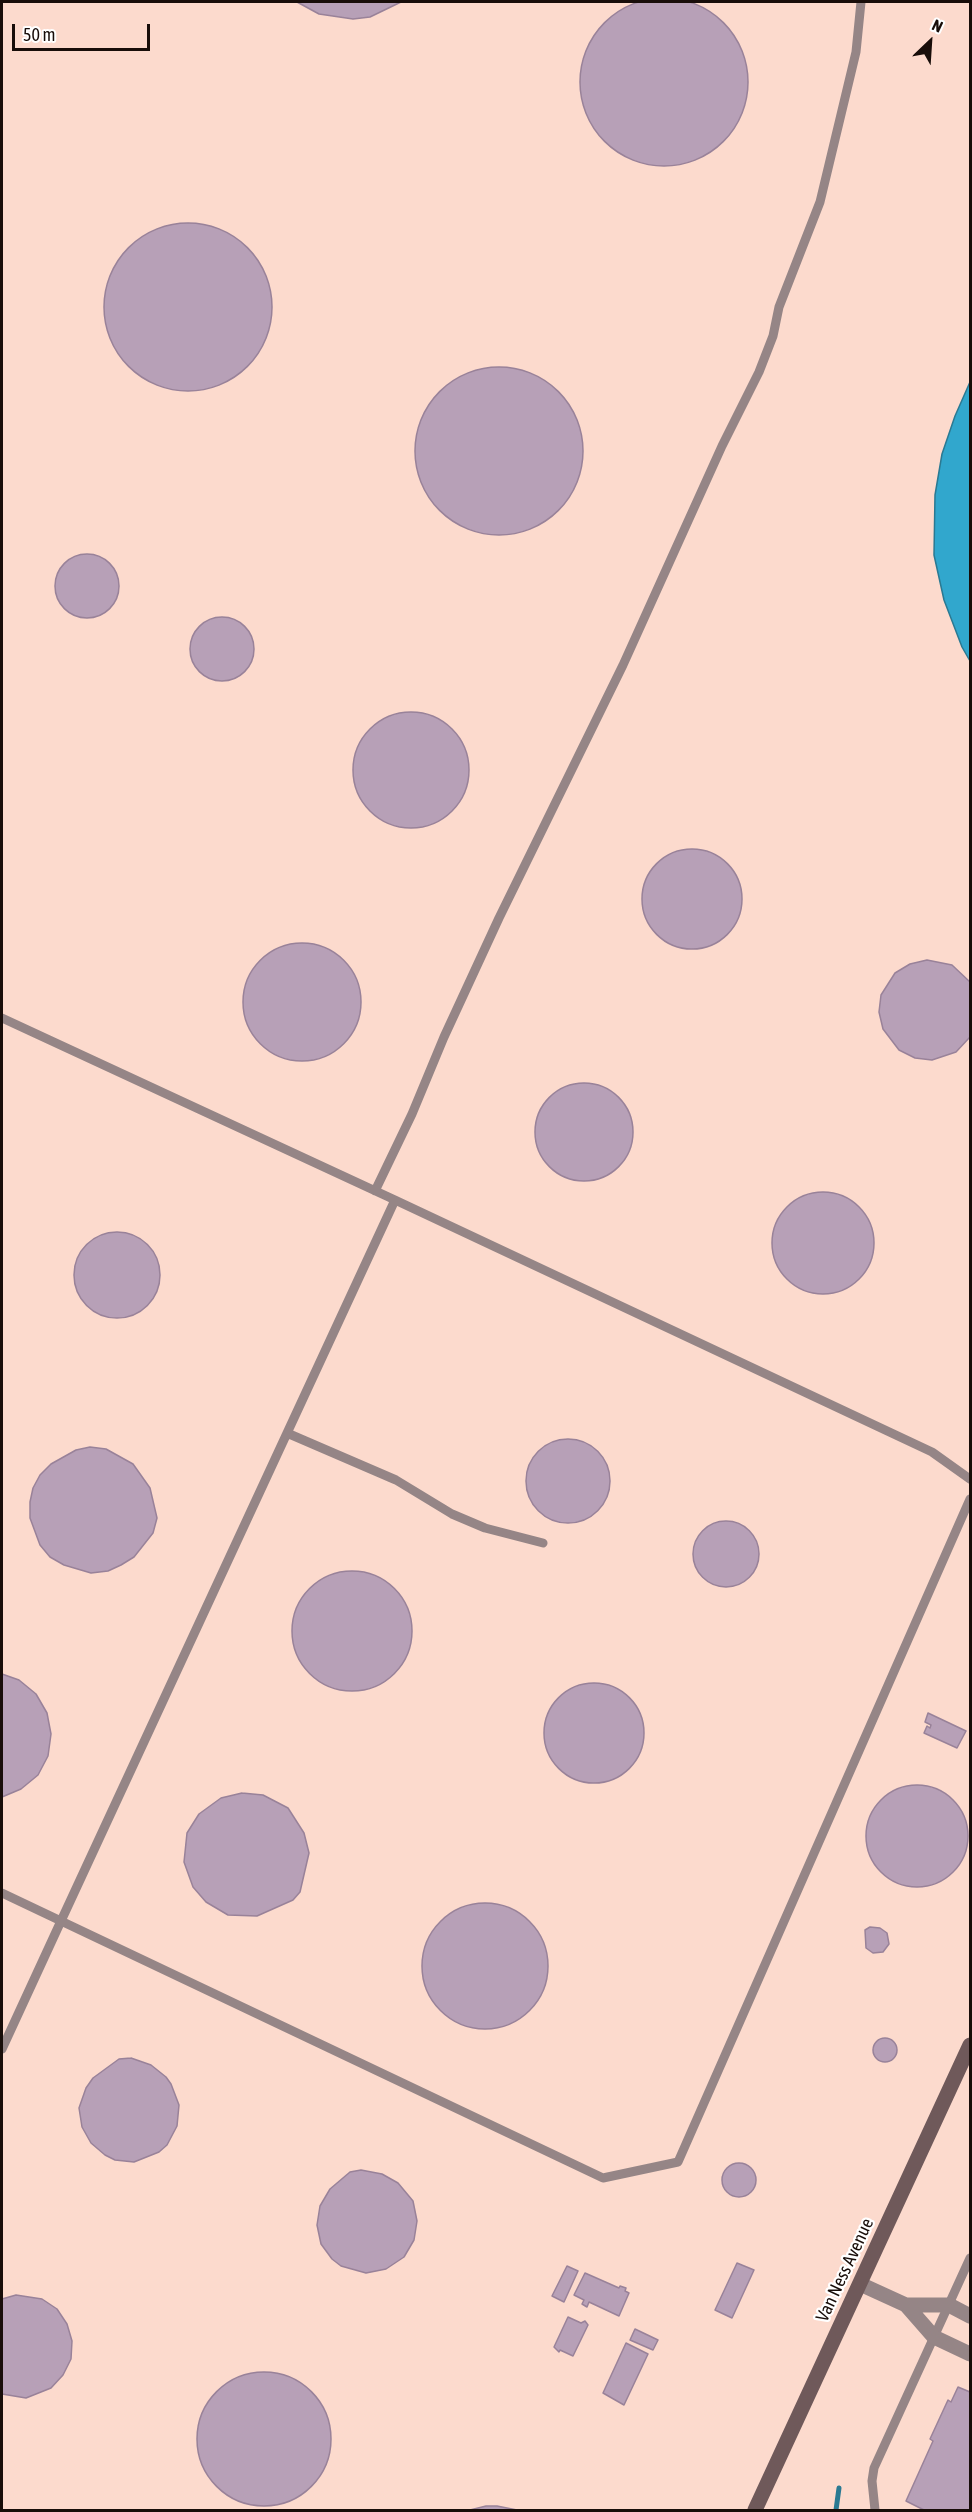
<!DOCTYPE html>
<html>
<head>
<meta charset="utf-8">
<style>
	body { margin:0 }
	#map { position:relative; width:972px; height:2512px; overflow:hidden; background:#fcdacd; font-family:"Asap Condensed",sans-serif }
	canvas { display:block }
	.frame { position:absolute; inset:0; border:3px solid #180d09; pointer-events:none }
	.north { position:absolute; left:900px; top:12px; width:60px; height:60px; -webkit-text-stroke:4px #fff; paint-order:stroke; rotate:25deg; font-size:16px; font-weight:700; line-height:24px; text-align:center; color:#180d09 }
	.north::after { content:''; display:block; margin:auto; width:21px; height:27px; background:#180d09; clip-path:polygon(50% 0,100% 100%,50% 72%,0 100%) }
	.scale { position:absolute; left:12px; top:24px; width:138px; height:27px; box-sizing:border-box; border:3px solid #180d09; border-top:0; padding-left:8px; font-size:18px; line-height:21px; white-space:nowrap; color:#180d09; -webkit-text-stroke:4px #fff; paint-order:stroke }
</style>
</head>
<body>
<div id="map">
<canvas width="972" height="2512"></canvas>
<div class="frame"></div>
<div class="north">N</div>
<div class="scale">50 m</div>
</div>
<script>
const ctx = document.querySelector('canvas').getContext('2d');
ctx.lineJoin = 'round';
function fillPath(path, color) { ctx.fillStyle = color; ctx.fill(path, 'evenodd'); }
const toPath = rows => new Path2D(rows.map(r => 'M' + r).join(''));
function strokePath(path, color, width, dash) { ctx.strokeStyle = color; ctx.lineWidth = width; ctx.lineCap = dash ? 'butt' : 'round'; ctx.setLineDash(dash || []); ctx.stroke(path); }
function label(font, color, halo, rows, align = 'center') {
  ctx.font = font + ' "Asap Condensed",sans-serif'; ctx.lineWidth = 4.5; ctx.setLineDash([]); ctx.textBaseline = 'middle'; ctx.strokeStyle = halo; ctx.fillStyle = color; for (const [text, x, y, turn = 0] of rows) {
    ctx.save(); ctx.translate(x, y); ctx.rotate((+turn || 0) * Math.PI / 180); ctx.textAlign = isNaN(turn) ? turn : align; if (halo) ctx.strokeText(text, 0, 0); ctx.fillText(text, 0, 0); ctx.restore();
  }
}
const water = toPath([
	[970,382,970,661,962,647,944,600,934,555,935,495,942,454,955,416,970,382]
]);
fillPath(water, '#31a7cd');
strokePath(water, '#2a7992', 1.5);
strokePath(toPath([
	[836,2510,839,2488]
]), '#2a7992', 5);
const building = toPath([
	'580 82a84 84 0 1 1 168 0a84 84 0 1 1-168 0Z',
	[297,2,401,2,370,17,353,19,319,14,297,2],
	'104 307a84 84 0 1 1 168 0a84 84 0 1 1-168 0Z',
	'415 451a84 84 0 1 1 168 0a84 84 0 1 1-168 0Z',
	'55 586a32 32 0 1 1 64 0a32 32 0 1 1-64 0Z',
	'190 649a32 32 0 1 1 64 0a32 32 0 1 1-64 0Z',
	'353 770a58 58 0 1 1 116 0a58 58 0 1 1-116 0Z',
	'642 899a50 50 0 1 1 100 0a50 50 0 1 1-100 0Z',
	'243 1002a59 59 0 1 1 118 0a59 59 0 1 1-118 0Z',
	[927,960,952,965,970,982,970,1037,956,1052,932,1060,915,1058,899,1050,883,1029,879,1012,881,995,895,973,910,964,927,960],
	'535 1132a49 49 0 1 1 98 0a49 49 0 1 1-98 0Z',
	'772 1243a51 51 0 1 1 102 0a51 51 0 1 1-102 0Z',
	'74 1275a43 43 0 1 1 86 0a43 43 0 1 1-86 0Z',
	'526 1481a42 42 0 1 1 84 0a42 42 0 1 1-84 0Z',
	[90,1447,106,1449,133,1464,150,1488,157,1518,153,1533,134,1557,121,1565,108,1571,91,1573,64,1565,50,1557,40,1545,30,1518,30,1502,33,1488,40,1475,51,1464,76,1450,90,1447],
	'693 1554a33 33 0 1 1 66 0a33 33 0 1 1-66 0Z',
	'292 1631a60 60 0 1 1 120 0a60 60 0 1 1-120 0Z',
	[2,1674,19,1680,36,1694,47,1713,51,1734,48,1756,38,1775,21,1789,2,1797,2,1674],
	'544 1733a50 50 0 1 1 100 0a50 50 0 1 1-100 0Z',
	[928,1713,966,1731,957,1748,924,1733,927,1726,930,1728,931,1725,925,1722,928,1713],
	'866 1836a51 51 0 1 1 102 0a51 51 0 1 1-102 0Z',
	[242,1793,263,1795,288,1808,304,1833,309,1853,300,1892,293,1900,257,1916,228,1915,206,1902,193,1887,184,1862,187,1833,199,1814,221,1798,242,1793],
	'422 1966a63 63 0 1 1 126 0a63 63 0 1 1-126 0Z',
	[870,1927,880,1928,887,1933,889,1944,883,1952,873,1953,866,1948,865,1930,870,1927],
	'873 2050a12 12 0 1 1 24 0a12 12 0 1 1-24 0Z',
	[131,2058,151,2065,166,2077,171,2084,179,2105,177,2126,167,2145,159,2152,134,2162,115,2160,105,2155,91,2143,82,2127,79,2108,86,2088,93,2078,119,2059,131,2058],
	'722 2180a17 17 0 1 1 34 0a17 17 0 1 1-34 0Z',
	[361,2170,382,2174,398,2183,413,2201,417,2221,414,2240,404,2257,386,2269,366,2273,341,2266,332,2259,321,2244,317,2225,320,2206,330,2189,350,2172,361,2170],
	[737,2263,754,2270,732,2318,715,2310,737,2263],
	[567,2266,578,2271,564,2302,552,2296,567,2266],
	[585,2273,619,2288,620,2286,626,2288,625,2291,629,2293,619,2316,589,2302,587,2307,582,2304,584,2300,574,2295,585,2273],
	[16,2295,42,2299,57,2309,67,2324,72,2341,71,2359,63,2375,51,2388,26,2398,2,2394,2,2299,16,2295],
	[568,2317,581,2323,585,2321,588,2325,573,2356,560,2350,559,2352,554,2347,568,2317],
	[635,2329,658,2340,653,2350,630,2340,635,2329],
	[626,2343,648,2354,624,2405,603,2393,626,2343],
	'197 2439a67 67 0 1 1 134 0a67 67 0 1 1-134 0Z',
	[958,2387,970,2392,970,2510,924,2510,906,2501,933,2441,930,2439,948,2400,951,2402,958,2387],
	[486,2506,497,2506,517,2510,470,2510,486,2506]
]);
fillPath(building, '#b7a0b7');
strokePath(building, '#998299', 1.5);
strokePath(toPath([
	[2,1018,395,1200,61,1921,603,2178,678,2162,970,1499],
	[375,1191,412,1114,444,1037,499,918,623,665,722,446,759,372,773,336,779,307,820,202,856,52,861,2],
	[395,1200,932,1452,970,1479],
	[287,1433,396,1480,452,1514,485,1528,543,1543],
	[2,1893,61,1921,2,2049],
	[875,2510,872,2481,874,2468,970,2258]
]), '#958586', 9);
strokePath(toPath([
	[860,2284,906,2305,949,2305,970,2316],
	[906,2305,934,2337,970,2354]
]), '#958586', 15);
strokePath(toPath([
	[755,2510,970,2045]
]), '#6f595a', 15);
label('18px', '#180d09', '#fff', [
	["Van Ness Avenue",845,2270,-65]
]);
</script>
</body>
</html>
